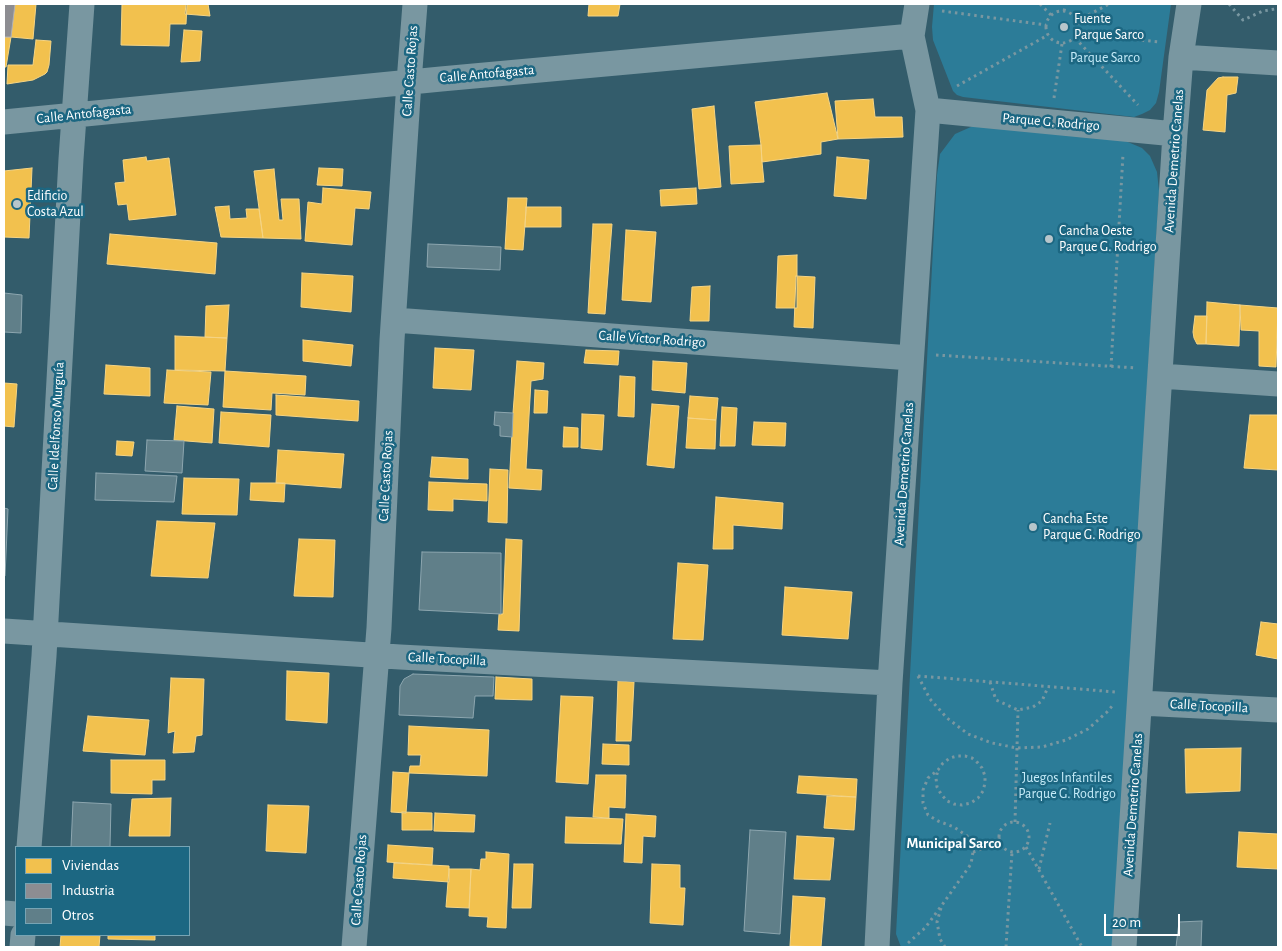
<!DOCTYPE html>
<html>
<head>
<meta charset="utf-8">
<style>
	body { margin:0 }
	#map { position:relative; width:1282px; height:951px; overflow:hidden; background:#335c6b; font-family:"Alegreya Sans",sans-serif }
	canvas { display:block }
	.frame { position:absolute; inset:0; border:5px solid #fff; pointer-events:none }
	.legend { position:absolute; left:15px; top:846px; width:175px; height:90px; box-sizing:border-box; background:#1c6782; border:1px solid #77a4b4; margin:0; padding:6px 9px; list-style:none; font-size:15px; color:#fff }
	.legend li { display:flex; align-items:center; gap:10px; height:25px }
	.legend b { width:25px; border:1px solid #77a4b4 }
	.scale { position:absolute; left:1104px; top:914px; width:76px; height:22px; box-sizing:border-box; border:2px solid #fff; border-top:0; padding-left:6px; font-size:15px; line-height:18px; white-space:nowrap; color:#fff; -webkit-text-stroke:4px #1c6782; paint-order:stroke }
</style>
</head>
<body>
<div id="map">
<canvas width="1282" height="951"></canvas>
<div class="frame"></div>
<ul class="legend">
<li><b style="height:14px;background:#f2c14e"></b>Viviendas</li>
<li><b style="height:14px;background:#8d8d92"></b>Industria</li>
<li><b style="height:14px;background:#607f89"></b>Otros</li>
</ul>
<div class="scale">20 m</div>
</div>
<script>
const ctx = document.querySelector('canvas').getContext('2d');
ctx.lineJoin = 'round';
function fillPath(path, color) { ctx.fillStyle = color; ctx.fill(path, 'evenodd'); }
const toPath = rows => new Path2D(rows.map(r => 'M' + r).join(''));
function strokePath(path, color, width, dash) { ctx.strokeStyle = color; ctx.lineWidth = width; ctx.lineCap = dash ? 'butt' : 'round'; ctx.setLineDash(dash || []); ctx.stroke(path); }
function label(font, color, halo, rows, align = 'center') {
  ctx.font = font + ' "Alegreya Sans",sans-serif'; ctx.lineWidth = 5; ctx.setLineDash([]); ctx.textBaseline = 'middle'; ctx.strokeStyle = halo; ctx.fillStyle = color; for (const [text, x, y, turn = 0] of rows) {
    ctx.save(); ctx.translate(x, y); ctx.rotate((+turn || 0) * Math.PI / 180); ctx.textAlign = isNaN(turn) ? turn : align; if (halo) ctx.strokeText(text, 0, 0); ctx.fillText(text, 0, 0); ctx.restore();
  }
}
fillPath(toPath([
	[934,4,1171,4,1159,92,1156,103,1150,110,1142,114,1134,117,963,97,957,95,953,91,933,40,932,27],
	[973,126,1123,140,1142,148,1150,156,1157,172,1159,191,1114,938,1112,947,901,947,896,934,937,175,940,154,955,134]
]), '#2c7c98');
const homes = toPath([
	[15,4,36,4,33,39,11,37,15,4],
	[122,4,187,4,186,24,170,24,169,46,121,45,122,4],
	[186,4,208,4,210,16,185,14,186,4],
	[589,4,620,4,618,16,588,16,589,4],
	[184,30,202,31,200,61,181,62,184,30],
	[4,37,11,37,6,67,4,67,4,37],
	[36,40,51,41,49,65,47,72,45,74,33,80,7,84,8,65,33,65,36,40],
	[1223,77,1238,77,1236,93,1227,95,1225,132,1203,130,1207,90,1218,78,1223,77],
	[827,93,838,139,821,142,821,154,762,162,761,145,755,102,827,93],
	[873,99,875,117,902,117,903,137,838,139,835,101,873,99],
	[714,106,721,187,699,189,692,109,714,106],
	[761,145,762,162,764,182,731,184,729,146,761,145],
	[146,157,147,161,169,158,176,215,129,220,127,204,118,205,115,183,125,182,123,160,146,157],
	[837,157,869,160,866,199,834,196,837,157],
	[32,168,29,238,4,237,4,171,32,168],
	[319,168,343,169,342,186,317,185,319,168],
	[274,169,279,220,283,220,281,199,299,199,301,239,263,238,254,171,274,169],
	[323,188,371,192,369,209,355,208,352,245,305,241,308,202,322,204,323,188],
	[696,188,697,204,661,206,660,190,696,188],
	[508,198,527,198,523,250,505,249,508,198],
	[229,206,230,219,247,218,246,209,259,209,263,238,221,237,215,207,229,206],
	[526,207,561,207,561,227,525,227,526,207],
	[593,224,612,224,605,314,588,313,593,224],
	[626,230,656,232,651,302,622,300,626,230],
	[110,234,217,243,215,274,107,264,110,234],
	[797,255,797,308,776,308,778,256,797,255],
	[302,273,353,276,351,312,301,307,302,273],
	[796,276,815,277,813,328,794,327,796,276],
	[710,286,709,321,690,321,692,287,710,286],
	[1207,302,1240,305,1239,346,1206,344,1207,302],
	[229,305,227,338,205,337,206,306,229,305],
	[1240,305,1278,308,1276,367,1259,366,1259,331,1241,330,1240,305],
	[1195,316,1207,316,1206,344,1197,344,1194,338,1193,332,1195,316],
	[175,336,227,338,225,371,175,370,175,336],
	[303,340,353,345,351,366,303,361,303,340],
	[435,348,474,350,471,390,433,388,435,348],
	[586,350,619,351,618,365,584,363,586,350],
	[517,361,544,363,543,379,531,381,526,469,542,470,541,490,509,488,513,413,517,361],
	[653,361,687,363,685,393,652,390,653,361],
	[106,365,150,368,150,396,104,394,106,365],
	[167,370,211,372,208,405,164,403,167,370],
	[225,371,306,376,305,395,272,393,271,410,223,407,225,371],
	[620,376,635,377,634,417,618,416,620,376],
	[4,383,17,384,14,427,4,426,4,383],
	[535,390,548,391,547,413,534,413,535,390],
	[276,395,359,401,358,421,276,415,276,395],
	[690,396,718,398,716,420,688,418,690,396],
	[652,404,679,406,674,468,647,465,652,404],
	[177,406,214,409,212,443,174,440,177,406],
	[722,407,737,408,735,446,720,446,722,407],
	[221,412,271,415,269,447,219,443,221,412],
	[582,414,604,415,602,450,581,448,582,414],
	[1250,415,1278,415,1278,470,1244,468,1250,415],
	[688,418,716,420,715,449,686,448,688,418],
	[754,422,786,423,785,446,752,445,754,422],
	[564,427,578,428,578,447,563,447,564,427],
	[117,441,134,442,132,456,116,455,117,441],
	[278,450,344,454,341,488,276,483,278,450],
	[432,457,468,459,468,479,430,477,432,457],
	[490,469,508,470,507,523,488,522,490,469],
	[184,478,239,479,237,515,182,514,184,478],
	[429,482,487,484,487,501,453,499,453,511,428,510,429,482],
	[251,483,285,483,284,502,250,500,251,483],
	[716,497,783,503,782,529,733,525,733,549,713,549,716,497],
	[157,521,215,523,208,578,151,576,157,521],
	[299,539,335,540,333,597,294,596,299,539],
	[506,539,522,540,519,631,498,630,499,614,503,614,506,539],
	[678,563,708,565,703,640,673,639,678,563],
	[785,587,852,592,848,639,782,635,785,587],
	[1261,622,1278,624,1278,659,1256,655,1261,622],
	[287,671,329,673,327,723,286,720,287,671],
	[496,677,532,679,532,700,495,699,496,677],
	[171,678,204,679,202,735,196,736,194,752,173,753,175,731,168,733,171,678],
	[618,681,634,682,631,741,616,741,618,681],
	[561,696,593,697,588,784,556,782,561,696],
	[88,716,149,720,145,755,83,751,88,716],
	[409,726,489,730,487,776,409,773,410,766,420,766,421,755,408,755,409,726],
	[603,744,629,745,629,765,602,764,603,744],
	[1241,748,1240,791,1186,793,1185,749,1241,748],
	[111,760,165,760,165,780,152,780,152,794,111,793,111,760],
	[393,772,409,773,406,813,391,812,393,772],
	[596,775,626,775,625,808,609,807,609,818,593,817,596,775],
	[799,776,857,779,856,797,797,793,799,776],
	[827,796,856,797,854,830,824,828,827,796],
	[171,798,170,836,129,836,132,799,171,798],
	[268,805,309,806,306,853,266,851,268,805],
	[402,812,432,813,432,830,402,830,402,812],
	[435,813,475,815,474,832,434,831,435,813],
	[626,814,656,816,655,837,643,836,642,863,624,862,626,814],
	[566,817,623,819,621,844,565,843,566,817],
	[1239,832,1278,834,1278,869,1237,867,1239,832],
	[797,836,834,838,830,880,794,879,797,836],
	[388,845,433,848,432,865,387,862,388,845],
	[486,852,509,854,506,928,487,927,488,917,469,916,471,869,480,870,481,859,486,859,486,852],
	[394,863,449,866,449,882,393,878,394,863],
	[514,864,533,864,531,908,512,908,514,864],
	[652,864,680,865,680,888,685,888,683,925,650,923,652,864],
	[449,869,471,869,469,908,446,907,449,869],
	[793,896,825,898,821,947,790,946,793,896],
	[61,935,100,935,99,947,60,947,61,935],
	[108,935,155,935,155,940,108,939,108,935]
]);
fillPath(homes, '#f2c14e');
strokePath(homes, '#f6d483', 1);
const industry = toPath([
	[4,4,15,4,11,37,4,37,4,4]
]);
fillPath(industry, '#8d8d92');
strokePath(industry, '#afafb3', 1);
const building = toPath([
	[428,244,501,247,500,270,427,267,428,244],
	[4,293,22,295,21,333,4,332,4,293],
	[495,412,513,413,512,437,500,436,500,426,494,425,495,412],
	[147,440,184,441,182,473,145,471,147,440],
	[96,473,177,476,174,502,95,500,96,473],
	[4,508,8,509,5,576,4,576,4,508],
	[422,552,501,553,501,614,419,610,422,552],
	[413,674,494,677,493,696,475,696,473,718,399,715,400,686,404,679,413,674],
	[73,802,111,804,110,847,71,847,73,802],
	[750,830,786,832,780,934,744,931,750,830],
	[1202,921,1201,947,1176,947,1179,922,1202,921]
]);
fillPath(building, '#607f89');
strokePath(building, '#8da6af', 1);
strokePath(toPath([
	[1040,4,1051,15],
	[1229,4,1243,20,1263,11,1275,9,1278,10],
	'1046 27a16 16 0 1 1 32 0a16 16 0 1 1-32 0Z',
	[942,11,1046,25],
	[1064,11,1066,4],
	[1077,21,1109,4],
	[1077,34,1160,42],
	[1075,38,1138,105],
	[957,86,1048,35],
	[1054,98,1062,44],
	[936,355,1137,368],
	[1111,367,1123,154],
	[918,676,930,699,947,718,968,734,992,743,1017,748,1042,747,1066,740,1088,729,1107,712,1113,705],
	[918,676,1116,692],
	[990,682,996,700,1018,710,1033,707,1042,701,1048,687],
	'999 837a15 15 0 1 1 30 0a15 15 0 1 1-30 0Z',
	[1015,822,1018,710],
	[1026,847,1082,947],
	[973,852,1000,843],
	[1039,869,1050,823],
	[941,908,937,922,940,939,945,947],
	[908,943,925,928,942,905,971,864,973,852,972,843,967,836,954,827,938,821,928,815,923,803,923,790,928,778,938,770,943,763,950,758,957,756,965,756,972,758,978,763,982,768,985,776,985,783,983,791,978,798,971,803,962,805,954,804,947,801,941,794,937,787,936,778,938,770],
	[1006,947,1012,852]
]), '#7997a1', 3, [2.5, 4]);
strokePath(toPath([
	[1181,57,1278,63],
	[928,110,1175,134],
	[4,122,441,79,912,36],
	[394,320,911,358],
	[1160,376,1278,384],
	[4,631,400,657,890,683],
	[1140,703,1278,710],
	[29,847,44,656,71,159,82,4],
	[4,913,16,914],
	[22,947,23,935],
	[354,947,379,628,392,340,409,82,415,4],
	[877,947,890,683,928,110,912,36,917,4],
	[1124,947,1175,134,1181,57,1189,4]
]), '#7997a1', 25);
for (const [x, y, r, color] of [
	[1064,27,5,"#b8c6cb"],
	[17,204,5,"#b8c6cb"],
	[1049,239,5,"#b8c6cb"],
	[1033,527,5,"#b8c6cb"]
]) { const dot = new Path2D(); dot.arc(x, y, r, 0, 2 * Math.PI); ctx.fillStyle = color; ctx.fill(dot); strokePath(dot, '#1c6782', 2); }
label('14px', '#fff', '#1c6782', [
	["Fuente",1074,19],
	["Parque Sarco",1074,35],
	["Edificio",27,196],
	["Costa Azul",27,212],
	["Cancha Oeste",1059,231],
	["Parque G. Rodrigo",1059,247],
	["Cancha Este",1043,519],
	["Parque G. Rodrigo",1043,535]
], 'left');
label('14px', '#c5ebf8', '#1c6782', [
	["Parque Sarco",1105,58],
	["Juegos Infantiles",1067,778],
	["Parque G. Rodrigo",1067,794]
]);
label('14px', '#fff', '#1c6782', [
	["Calle Casto Rojas",410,71,-86],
	["Calle Antofagasta",487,74,-5],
	["Calle Antofagasta",84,114,-6],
	["Parque G. Rodrigo",1051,122,5],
	["Avenida Demetrio Canelas",1174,161,-86],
	["Calle Víctor Rodrigo",652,339,4],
	["Calle Idelfonso Murguía",56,426,-87],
	["Avenida Demetrio Canelas",904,474,-86],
	["Calle Casto Rojas",386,476,-87],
	["Calle Tocopilla",447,659,3],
	["Calle Tocopilla",1209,706,3],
	["Avenida Demetrio Canelas",1133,805,-86],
	["Calle Casto Rojas",359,880,-86]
]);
label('bold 15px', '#fff', '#1c6782', [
	["Municipal Sarco",954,843]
]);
</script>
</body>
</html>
